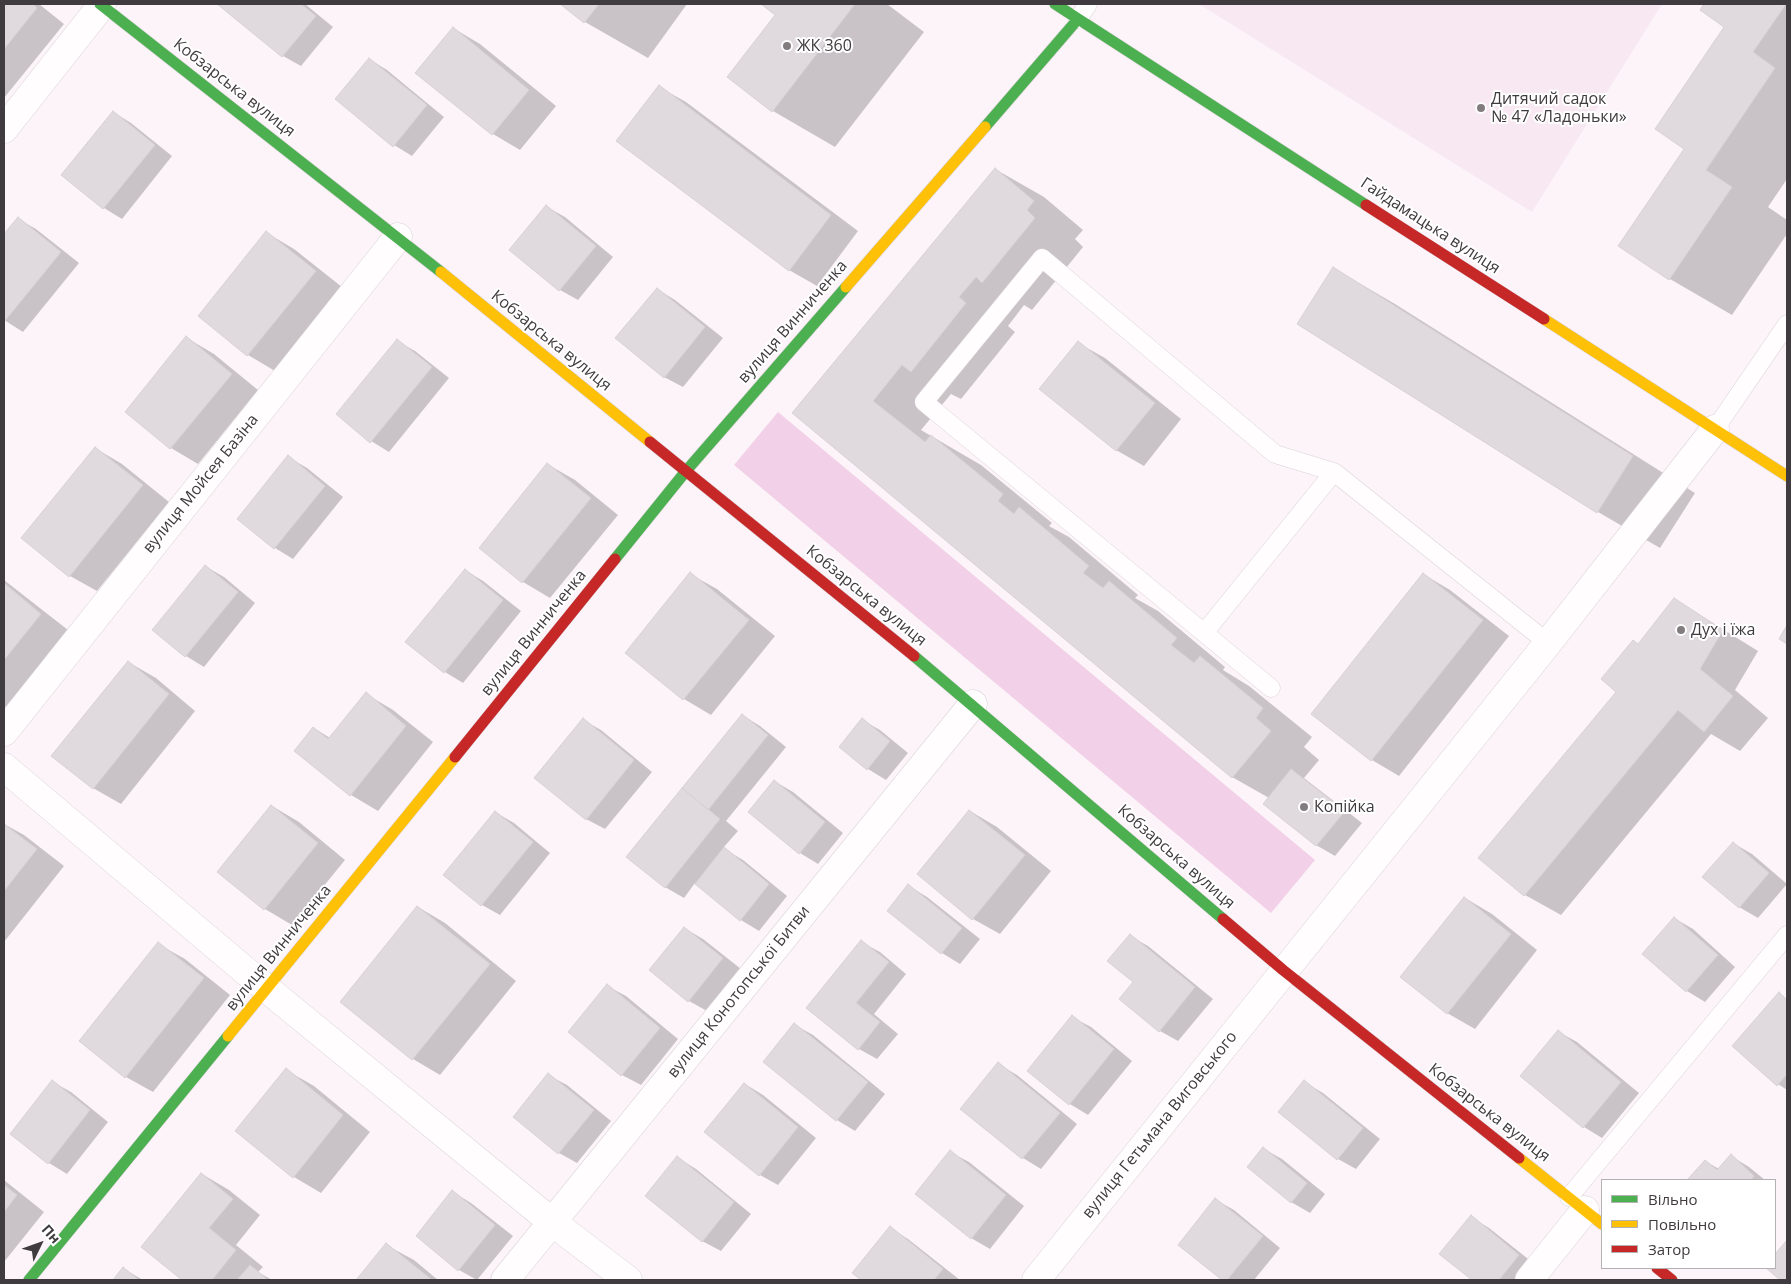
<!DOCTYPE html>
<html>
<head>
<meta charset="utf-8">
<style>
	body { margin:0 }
	#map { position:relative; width:1791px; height:1284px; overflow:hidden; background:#fcf4f9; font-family:"Open Sans",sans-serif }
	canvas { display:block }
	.frame { position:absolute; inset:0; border:5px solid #403b3e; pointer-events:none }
	.legend { position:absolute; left:1601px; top:1179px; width:175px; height:90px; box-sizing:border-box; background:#fff; border:1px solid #b3b1b2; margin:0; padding:6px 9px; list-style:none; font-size:15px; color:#403b3e }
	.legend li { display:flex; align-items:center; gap:10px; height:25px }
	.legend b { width:25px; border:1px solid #b3b1b2 }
	.north { position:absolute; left:15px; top:1219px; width:50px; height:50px; -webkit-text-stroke:4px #fff; paint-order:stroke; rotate:48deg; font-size:14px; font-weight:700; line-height:20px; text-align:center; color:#403b3e }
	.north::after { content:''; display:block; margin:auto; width:18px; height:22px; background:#403b3e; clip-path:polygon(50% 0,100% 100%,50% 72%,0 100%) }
</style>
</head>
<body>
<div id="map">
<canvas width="1791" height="1284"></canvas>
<div class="frame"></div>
<ul class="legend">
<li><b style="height:6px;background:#4caf50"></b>Вільно</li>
<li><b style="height:6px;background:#ffc107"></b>Повільно</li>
<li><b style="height:6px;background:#c62828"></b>Затор</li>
</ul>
<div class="north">Пн</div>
</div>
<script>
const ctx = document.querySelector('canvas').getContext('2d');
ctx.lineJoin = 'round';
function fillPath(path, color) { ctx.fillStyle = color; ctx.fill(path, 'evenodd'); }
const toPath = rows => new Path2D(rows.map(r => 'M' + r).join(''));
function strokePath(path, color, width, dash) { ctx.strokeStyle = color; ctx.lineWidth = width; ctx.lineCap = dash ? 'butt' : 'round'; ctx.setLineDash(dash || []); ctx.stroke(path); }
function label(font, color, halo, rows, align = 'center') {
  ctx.font = font + ' "Open Sans",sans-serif'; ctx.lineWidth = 4; ctx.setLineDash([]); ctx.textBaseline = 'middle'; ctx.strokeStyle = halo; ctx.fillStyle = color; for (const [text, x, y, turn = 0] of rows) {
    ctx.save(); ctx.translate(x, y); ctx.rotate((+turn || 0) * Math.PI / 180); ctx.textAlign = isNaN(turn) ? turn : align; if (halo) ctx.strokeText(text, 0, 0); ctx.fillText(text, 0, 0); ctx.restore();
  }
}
fillPath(toPath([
	[1199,4,1662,4,1532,212]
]), '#f7e8f2');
fillPath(toPath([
	[778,412,1315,860,1271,913,734,465]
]), '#f2d0e8');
fillPath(toPath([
	[4,4,39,4,64,24,4,98],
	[219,4,305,4,333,27,301,66,283,56],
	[562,4,687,4,648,58,585,22],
	[763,4,887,4,924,32,835,147,773,111,777,14],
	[1705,4,1787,4,1787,179,1768,207,1787,220,1787,234,1732,315,1670,279,1620,245,1686,148,1726,27,1701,10],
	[453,28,480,44,556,106,520,150,493,134,417,73],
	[369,59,387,70,444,117,412,156,394,145],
	[659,87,686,102,858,231,817,286,789,270],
	[113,112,131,123,172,156,122,219,104,208],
	[995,169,1044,197,1083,230,1075,239,1083,247,1032,310,1024,305,1008,326,1015,332,961,399,951,394,921,430,981,465,1052,523,1049,526,1069,537,1138,595,1135,598,1158,611,1225,667,1223,670,1249,686,1312,737,1304,747,1319,760,1304,778,1362,823,1335,856,1316,845,1269,798,1232,777,793,413],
	[547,207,565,217,613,257,578,300,560,290],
	[18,219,36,229,79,263,23,332,4,320,4,236],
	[267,233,294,249,342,287,275,371,248,355],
	[1333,268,1395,304,1695,493,1660,548,1598,512,1299,323],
	[657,289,675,300,723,338,683,387,664,377],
	[187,338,214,354,258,390,198,464,171,448,127,412],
	[397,341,415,351,449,378,389,452,371,441],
	[1078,343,1105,358,1181,419,1144,466,1116,450],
	[95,448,122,464,169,502,97,591,70,576],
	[288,457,307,468,343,497,293,559,275,548],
	[547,464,575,480,618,515,550,598,523,582,480,548],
	[205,566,224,577,255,603,204,667,186,656],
	[465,570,483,581,521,611,463,683,445,672,407,642],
	[690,574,717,589,775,636,711,715,684,699,626,653],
	[1423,574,1450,590,1509,636,1399,776,1372,760,1313,714],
	[4,580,68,630,6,707,4,706],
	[1674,599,1758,651,1735,690,1768,718,1740,751,1711,734,1561,915,1525,895,1639,645],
	[128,662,156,678,195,711,121,804,93,788],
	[366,694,393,710,433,742,378,811,351,795,296,750,314,728,330,738],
	[742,715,760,726,786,747,726,821,738,831,723,848,743,860,787,896,759,931,741,920,695,883,684,898,665,887],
	[583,720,601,730,652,772,605,829,586,819],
	[862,720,880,730,908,753,886,780,868,769,840,747],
	[774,781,793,792,843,833,818,864,800,853,750,812],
	[272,806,299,822,345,860,292,925,265,909],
	[970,811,997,827,1051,871,1000,934,973,919],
	[495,812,514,823,550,853,500,915,482,905],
	[4,824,24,835,64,866,4,942],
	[1733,843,1752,854,1787,884,1758,918,1739,907],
	[909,886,927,897,980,939,960,964,942,953,889,911],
	[1465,898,1492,914,1537,950,1475,1029,1447,1013],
	[418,907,445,923,516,981,440,1075,413,1059],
	[1674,918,1693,929,1735,967,1705,1002,1687,991,1644,953],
	[684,928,703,939,741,969,707,1011,689,1001],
	[1130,936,1148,946,1213,999,1178,1041,1160,1031,1135,982],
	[861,942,880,952,906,974,874,1014,898,1034,877,1059,859,1049,808,1008],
	[158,944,185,959,230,995,153,1092,126,1077],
	[607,986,626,996,678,1039,641,1085,622,1075,570,1032],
	[1779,994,1787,999,1787,1090,1778,1084],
	[1072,1017,1091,1027,1132,1061,1088,1115,1070,1104,1029,1071],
	[795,1025,813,1035,885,1094,855,1131,837,1120,765,1062],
	[1559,1032,1577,1042,1639,1093,1602,1138,1584,1127,1522,1075],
	[998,1064,1017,1075,1077,1124,1041,1169,1023,1158,962,1109],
	[286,1070,314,1086,370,1132,321,1193,294,1177],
	[548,1075,567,1085,611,1121,577,1163,559,1153],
	[53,1082,71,1092,108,1122,67,1174,49,1163],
	[1304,1082,1323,1093,1380,1139,1356,1169,1338,1159],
	[745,1084,763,1095,816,1138,778,1185,760,1175],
	[1264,1149,1282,1159,1325,1194,1310,1213,1291,1202],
	[950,1152,969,1162,1024,1206,990,1249,971,1238],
	[1731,1156,1749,1167,1765,1180,1689,1180,1705,1161,1719,1169],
	[678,1158,696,1169,751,1214,721,1251,702,1241],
	[202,1174,229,1190,260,1215,236,1245,263,1267,258,1272,272,1280,184,1280,143,1247],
	[4,1180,44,1212,4,1262],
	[453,1192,471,1203,513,1236,477,1280,459,1270],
	[1216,1200,1234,1210,1280,1248,1254,1280,1224,1280,1180,1244],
	[1471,1217,1489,1228,1537,1266,1525,1280,1474,1280,1441,1254],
	[890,1228,908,1239,960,1280,863,1280,854,1273],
	[1787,1242,1787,1280,1782,1280,1768,1268,1775,1268,1775,1256],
	[386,1245,414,1260,438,1280,358,1280],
	[124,1269,143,1280,114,1280]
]), '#0003');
const building = toPath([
	[4,4,33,4,37,8,4,49,4,4],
	[217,4,301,4,316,16,282,57,217,4],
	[560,4,599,4,584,23,560,4],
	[761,4,855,4,772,112,727,77,775,15,761,4],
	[1704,4,1786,4,1753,52,1775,68,1706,170,1732,187,1669,280,1618,246,1684,149,1655,129,1724,27,1700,10,1704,4],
	[453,27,529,90,492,135,415,73,453,27],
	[369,58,427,105,393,147,335,99,369,58],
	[659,85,831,215,789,271,616,141,659,85],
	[113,111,155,145,103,209,61,175,113,111],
	[995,168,1034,201,1027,210,1035,218,982,283,976,277,959,297,966,303,911,372,902,365,873,401,925,442,931,435,1003,494,998,501,1014,514,1019,507,1089,566,1083,573,1103,588,1109,581,1177,638,1171,645,1194,663,1200,656,1263,708,1256,718,1271,731,1232,778,792,413,995,168],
	[546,205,596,246,559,291,509,250,546,205],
	[18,217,61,252,4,322,4,234,18,217],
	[266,231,316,271,247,356,198,316,266,231],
	[1333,267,1633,456,1597,513,1297,324,1333,267],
	[657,288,705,327,664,378,615,338,657,288],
	[186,336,232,374,170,449,125,412,186,336],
	[397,339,432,367,370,443,336,414,397,339],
	[1078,341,1155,403,1116,451,1039,389,1078,341],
	[95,447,143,485,69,577,21,538,95,447],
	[288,455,325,486,274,549,237,519,288,455],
	[547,463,591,498,522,583,479,548,547,463],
	[205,565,238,592,185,657,152,630,205,565],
	[465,569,503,600,444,673,405,642,465,569],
	[690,572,749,620,683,700,625,653,690,572],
	[1423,573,1483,620,1371,761,1311,714,1423,573],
	[4,583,41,614,4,660,4,583],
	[1674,598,1723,630,1700,669,1733,696,1704,732,1678,710,1524,896,1478,858,1616,692,1601,679,1633,640,1638,644,1674,598],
	[1787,625,1787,644,1779,639,1787,625],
	[128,661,169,694,93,789,51,756,128,661],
	[366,692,406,726,350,796,294,751,313,727,328,739,366,692],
	[742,714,768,735,708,810,682,788,742,714],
	[583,718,634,760,586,820,534,778,583,718],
	[862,718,890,741,867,770,839,747,862,718],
	[1291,769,1345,811,1316,846,1263,804,1291,769],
	[774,780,825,822,799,854,748,812,774,780],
	[682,788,720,819,665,888,626,857,682,788],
	[271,805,318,843,264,910,217,872,271,805],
	[969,810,1025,855,972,920,917,874,969,810],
	[495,811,533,842,481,906,443,875,495,811],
	[4,824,37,849,4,891,4,824],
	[1733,842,1769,873,1739,908,1702,877,1733,842],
	[724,847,769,884,740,921,695,884,724,847],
	[908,884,962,928,941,954,887,911,908,884],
	[1464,897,1511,934,1447,1014,1400,977,1464,897],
	[417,906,490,964,412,1060,340,1002,417,906],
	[1674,917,1718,955,1686,992,1642,954,1674,917],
	[684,927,723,958,688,1002,649,970,684,927],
	[1130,934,1195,987,1159,1032,1119,999,1133,982,1107,961,1130,934],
	[861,940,889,962,856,1003,880,1022,858,1050,806,1008,861,940],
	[158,942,204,978,125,1078,79,1041,158,942],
	[607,984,660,1028,621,1076,568,1032,607,984],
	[1779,992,1787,1000,1787,1074,1777,1086,1732,1046,1779,992],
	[1072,1015,1114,1049,1069,1105,1027,1071,1072,1015],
	[794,1023,868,1082,836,1121,763,1062,794,1023],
	[1558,1030,1621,1082,1583,1128,1520,1076,1558,1030],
	[998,1062,1060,1113,1022,1159,960,1109,998,1062],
	[286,1068,343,1115,293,1178,235,1131,286,1068],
	[548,1073,594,1110,558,1154,513,1117,548,1073],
	[52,1080,90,1110,48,1164,10,1134,52,1080],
	[1304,1080,1363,1128,1337,1160,1278,1112,1304,1080],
	[744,1083,798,1127,759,1176,704,1132,744,1083],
	[1263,1147,1307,1183,1291,1203,1247,1167,1263,1147],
	[950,1150,1006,1195,971,1239,915,1194,950,1150],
	[1731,1154,1754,1176,1751,1180,1687,1180,1705,1160,1717,1170,1731,1154],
	[677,1156,734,1202,702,1242,645,1196,677,1156],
	[201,1173,233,1199,209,1228,236,1250,212,1280,182,1280,141,1247,201,1173],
	[4,1185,17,1195,4,1212,4,1185],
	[452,1190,495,1225,458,1271,416,1236,452,1190],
	[1215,1198,1263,1236,1227,1280,1222,1280,1178,1245,1215,1198],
	[1471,1215,1519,1255,1499,1280,1472,1280,1439,1254,1471,1215],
	[890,1226,943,1269,934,1280,861,1280,852,1273,890,1226],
	[1787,1240,1787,1280,1780,1280,1766,1268,1775,1268,1775,1254,1787,1240],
	[386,1243,432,1280,356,1280,386,1243],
	[250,1265,268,1280,237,1280,250,1265],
	[123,1267,139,1280,113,1280,123,1267]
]);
fillPath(building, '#e0dade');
strokePath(building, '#d7d0d4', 1);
const lane = toPath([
	[1078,19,1088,4],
	[1715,429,1787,324],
	[1204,633,1334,472,1548,643],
	[1271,688,924,402,1042,258,1275,454,1334,472],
	[1569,1197,1787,935]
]);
const street = toPath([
	[4,129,102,5],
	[4,732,398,237],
	[4,767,267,989,552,1222,628,1280],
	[505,1280,973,704],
	[1036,1280,1548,643,1715,429],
	[1529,1280,1585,1210]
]);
const fast = toPath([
	[100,4,441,272],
	[1055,4,1366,205],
	[985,127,1078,19],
	[615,559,686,471,846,287],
	[914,656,1223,919],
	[29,1280,228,1036]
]);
const slow = toPath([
	[441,272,650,442],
	[846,287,985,127],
	[1544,319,1787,476],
	[228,1036,455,757],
	[1519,1158,1602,1224]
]);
const jam = toPath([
	[1366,205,1544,319],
	[650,442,914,656],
	[455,757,615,559],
	[1223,919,1283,970,1519,1158],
	[1657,1268,1672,1280]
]);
strokePath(lane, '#d9d2d6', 19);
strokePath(street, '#d9d2d6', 29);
strokePath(fast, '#d9d2d6', 12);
strokePath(slow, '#d9d2d6', 12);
strokePath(jam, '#d9d2d6', 12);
strokePath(lane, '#fffdfe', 18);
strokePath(street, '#fffdfe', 28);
strokePath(fast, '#4caf50', 11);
strokePath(slow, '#ffc107', 11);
strokePath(jam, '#c62828', 11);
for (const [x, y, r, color] of [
	[787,46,5,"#827c7f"],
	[1481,108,5,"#827c7f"],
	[1681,630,5,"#827c7f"],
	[1304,807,5,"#827c7f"]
]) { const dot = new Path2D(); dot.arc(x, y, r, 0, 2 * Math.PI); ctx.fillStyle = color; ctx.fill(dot); strokePath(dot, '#fff', 2); }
label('16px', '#403b3e', '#fff', [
	["ЖК 360",797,46],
	["Дитячий садок",1491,99],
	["№ 47 «Ладоньки»",1491,117],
	["Дух і їжа",1691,630],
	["Копійка",1314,807]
], 'left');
label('16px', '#403b3e', '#fff', [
	["Кобзарська вулиця",234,88,38],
	["Гайдамацька вулиця",1430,226,33],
	["вулиця Винниченка",793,322,-49],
	["Кобзарська вулиця",551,341,39],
	["вулиця Мойсея Базіна",201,484,-51],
	["Кобзарська вулиця",866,596,39],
	["вулиця Винниченка",534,633,-51],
	["Кобзарська вулиця",1176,857,41],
	["вулиця Винниченка",279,948,-51],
	["вулиця Конотопської Битви",739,992,-51],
	["Кобзарська вулиця",1489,1113,38],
	["вулиця Гетьмана Виговського",1160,1125,-51]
]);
</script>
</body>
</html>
